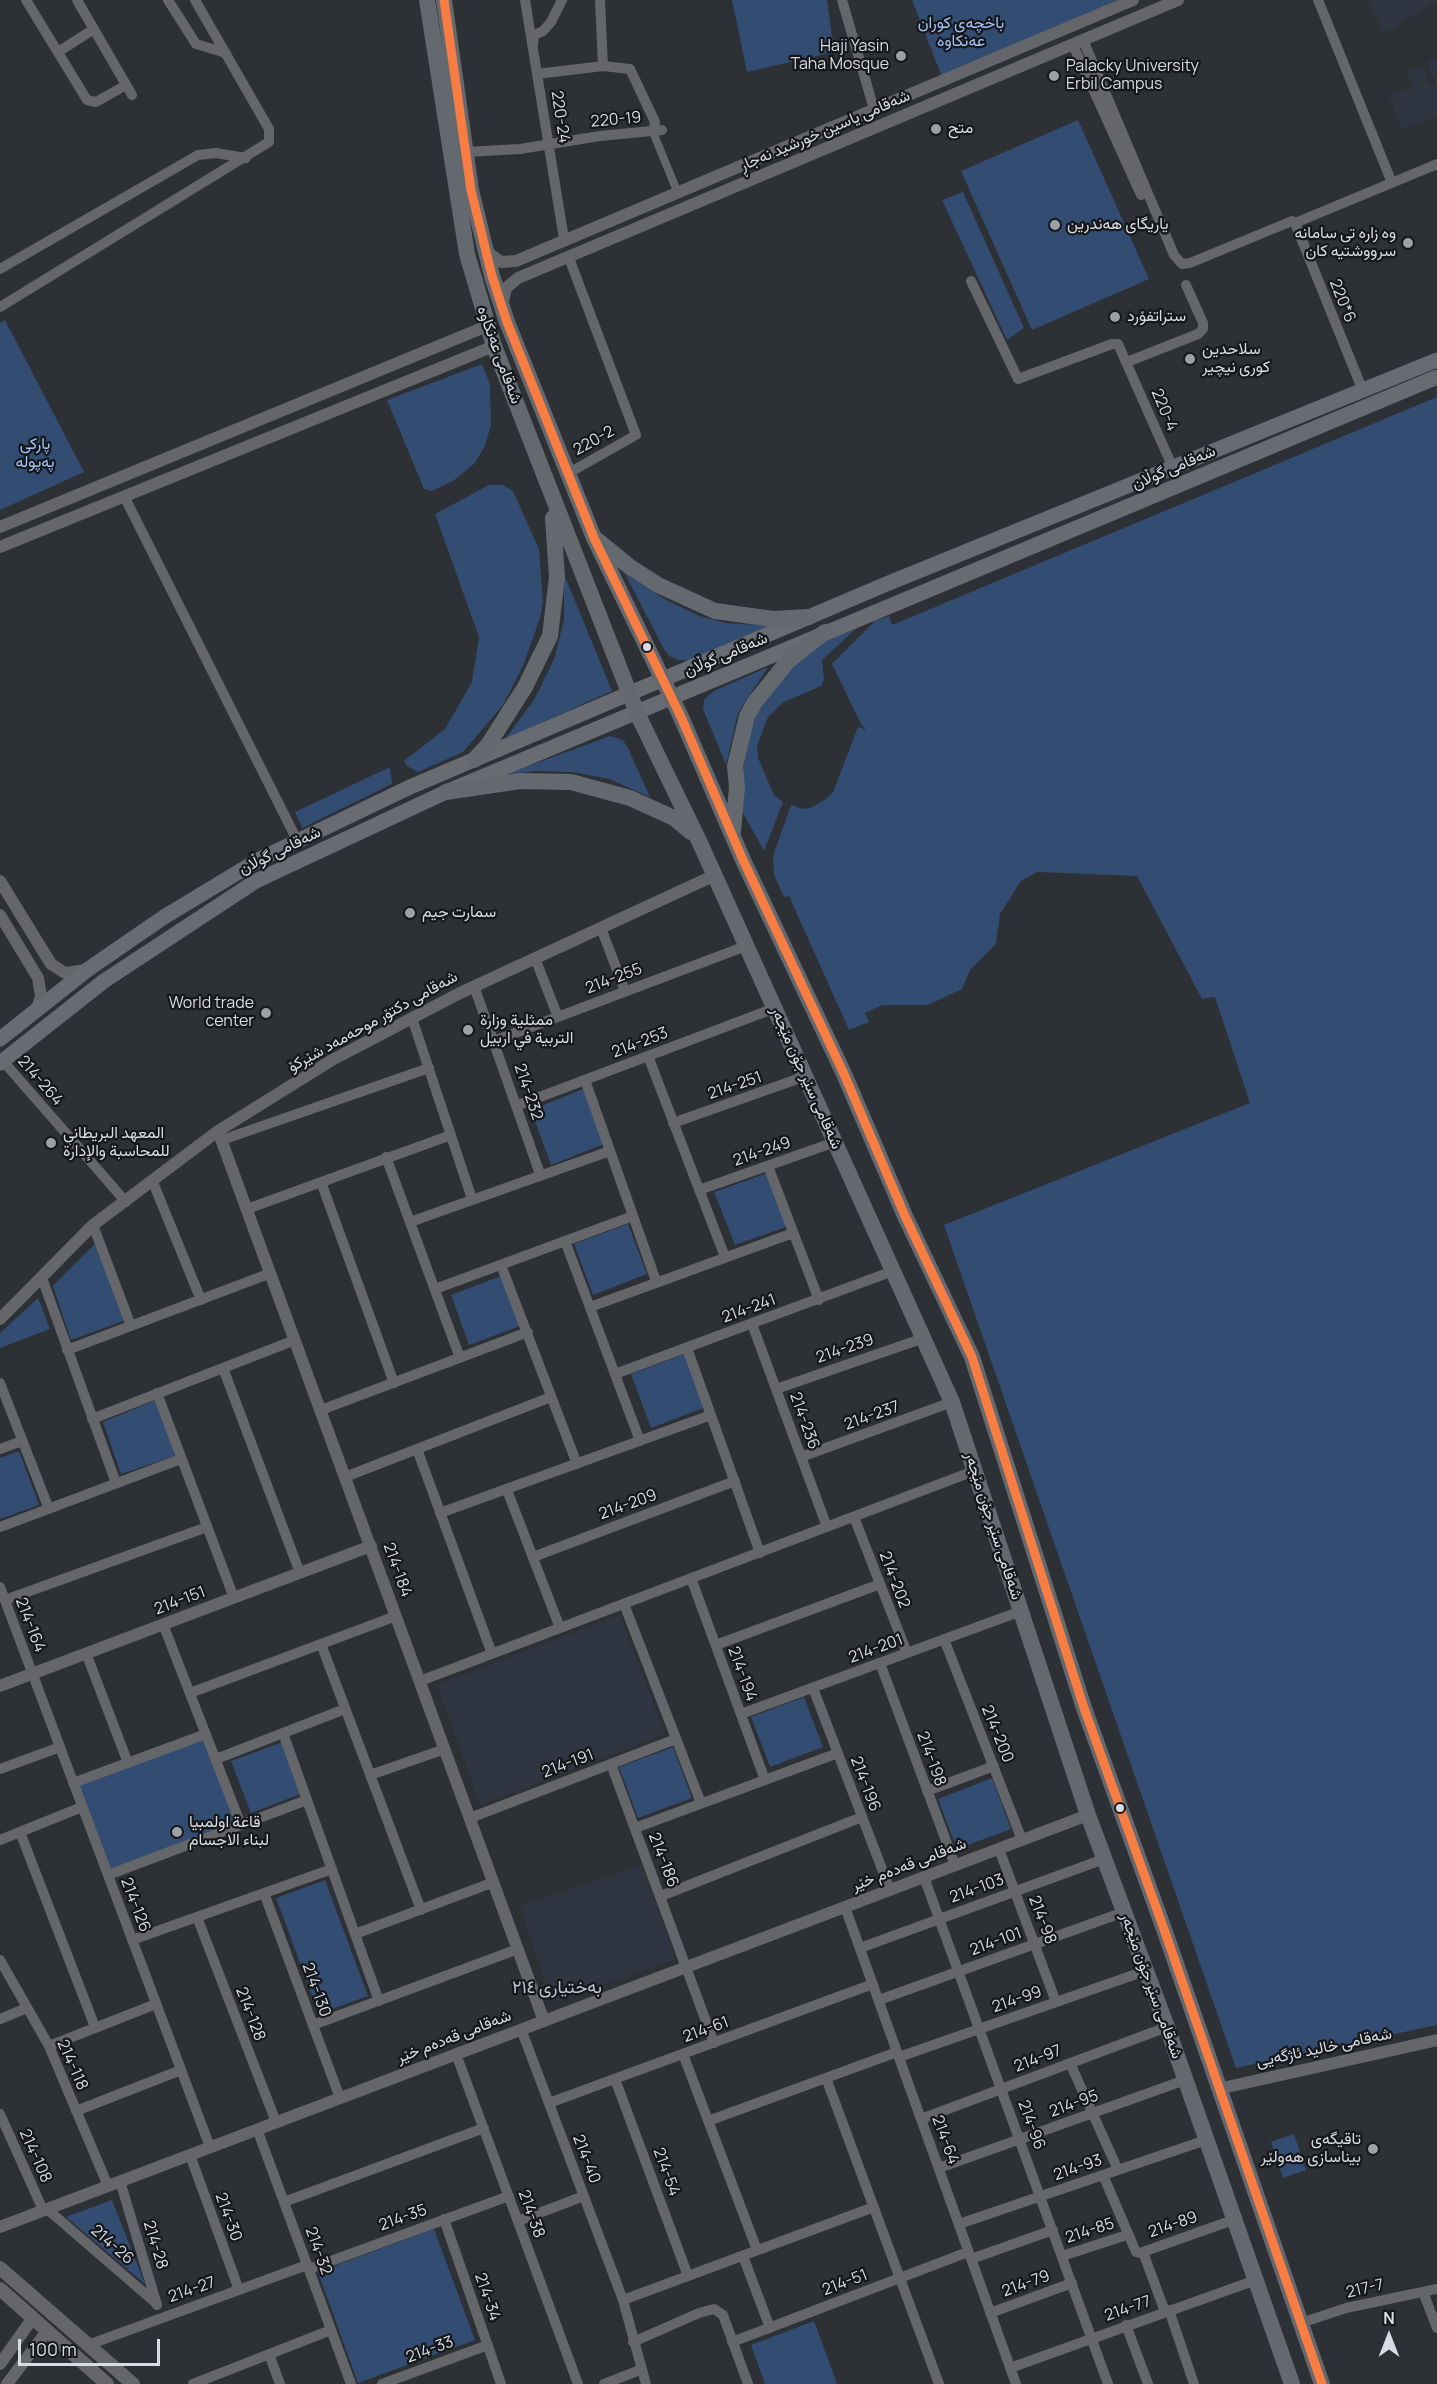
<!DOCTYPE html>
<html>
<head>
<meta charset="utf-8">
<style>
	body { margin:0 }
	#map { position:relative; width:1437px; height:2384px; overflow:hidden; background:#2d3034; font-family:Manrope,sans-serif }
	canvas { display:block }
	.north { position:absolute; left:1359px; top:2306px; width:60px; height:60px; -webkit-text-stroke:4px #15171b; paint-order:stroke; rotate:0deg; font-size:16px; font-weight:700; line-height:24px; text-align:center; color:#d9dce2 }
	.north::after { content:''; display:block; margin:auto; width:21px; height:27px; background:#d9dce2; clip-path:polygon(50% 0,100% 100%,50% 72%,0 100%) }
	.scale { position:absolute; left:18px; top:2339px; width:142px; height:27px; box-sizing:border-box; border:3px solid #d9dce2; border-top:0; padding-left:8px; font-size:18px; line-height:21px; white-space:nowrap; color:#d9dce2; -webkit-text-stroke:4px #15171b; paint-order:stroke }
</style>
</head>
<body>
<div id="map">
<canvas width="1437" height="2384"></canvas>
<div class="north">N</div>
<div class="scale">100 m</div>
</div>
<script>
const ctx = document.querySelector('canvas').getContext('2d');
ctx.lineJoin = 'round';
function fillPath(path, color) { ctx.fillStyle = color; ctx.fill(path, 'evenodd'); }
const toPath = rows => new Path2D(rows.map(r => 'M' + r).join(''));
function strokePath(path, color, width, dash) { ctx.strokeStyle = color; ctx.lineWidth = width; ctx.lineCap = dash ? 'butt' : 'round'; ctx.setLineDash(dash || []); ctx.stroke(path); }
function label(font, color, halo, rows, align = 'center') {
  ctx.font = font + ' Manrope,Vazirmatn,sans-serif'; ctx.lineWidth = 4.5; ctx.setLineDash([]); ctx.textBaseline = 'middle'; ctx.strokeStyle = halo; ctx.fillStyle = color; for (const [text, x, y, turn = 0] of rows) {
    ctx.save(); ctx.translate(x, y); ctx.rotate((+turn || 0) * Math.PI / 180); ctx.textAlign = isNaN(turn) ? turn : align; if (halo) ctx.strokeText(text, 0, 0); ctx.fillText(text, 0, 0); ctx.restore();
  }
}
fillPath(toPath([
	[1367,0,1437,0,1437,1,1385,33],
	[1437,59,1437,116,1402,129,1389,95,1412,87,1407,72,1423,66,1430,85,1435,84,1427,62],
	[620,1615,665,1734,480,1805,437,1685],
	[642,1865,676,1959,552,2002,520,1906]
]), '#2f3642');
fillPath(toPath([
	[732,0,827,0,834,52,747,72],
	[912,0,1117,0,942,77],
	[1078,120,1149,279,1032,330,961,171],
	[963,192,1024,328,1007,340,942,200],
	[5,320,84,472,0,510,0,323],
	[482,364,490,384,491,426,484,448,474,464,453,481,432,491,424,489,387,400],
	[1437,397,1437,2025,1236,2068,944,1225,1250,1103,1215,997,1202,999,1137,876,1037,872,1021,881,1000,914,996,944,970,970,962,989,928,1005,882,1005,865,1013,869,1022,849,1030,789,896,784,897,774,875,773,856,791,805,803,809,810,808,826,799,833,792,858,727,866,730,861,724,832,664,875,621,889,616,892,625],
	[489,485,503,485,513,491,539,549,543,602,540,618,523,666,503,705,463,752,418,772,407,766,404,761,445,729,472,682,479,637,435,514],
	[564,574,612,691,505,739,534,700,555,657,564,619],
	[625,574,668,601,700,616,726,623,775,626,690,661,678,660,669,656,664,649],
	[856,629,822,660,824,680,821,686,782,703,768,717,757,746,758,758,774,795,783,802,764,851,739,806,747,733,767,694,816,643],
	[768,667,738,713,726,765,703,709,704,700,714,691],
	[610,736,623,740,628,748,650,797,609,779,572,772,537,771,504,775],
	[390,767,392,784,302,828,295,812],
	[583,1089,604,1144,551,1165,531,1110],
	[768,1173,786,1227,735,1245,714,1192],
	[628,1224,647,1274,593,1295,574,1244],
	[96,1243,126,1320,71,1340,53,1286],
	[501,1276,520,1326,469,1345,451,1295],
	[38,1298,50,1329,0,1348,0,1333],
	[685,1354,706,1407,651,1428,631,1374],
	[156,1400,175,1456,121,1474,103,1422],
	[19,1451,39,1505,0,1519,0,1458],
	[804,1697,823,1747,770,1767,751,1717],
	[206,1734,241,1825,108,1875,73,1783],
	[283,1742,303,1793,251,1813,231,1761],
	[673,1747,692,1798,638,1818,619,1767],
	[992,1778,1011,1829,957,1849,938,1799],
	[325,1880,368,1996,319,2014,276,1898],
	[1294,2134,1306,2170,1283,2178,1271,2142],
	[112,2200,145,2284,66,2217],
	[434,2229,475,2340,358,2383,318,2272],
	[814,2321,837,2384,765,2384,751,2345]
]), '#334c72');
strokePath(toPath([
	[653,132,675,186]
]), '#646669', 8);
strokePath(toPath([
	[26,0,87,100,96,102,126,85],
	[77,0,132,95],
	[168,0,196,44,226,53],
	[525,0,564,239],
	[842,0,874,109],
	[1318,0,1392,183],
	[1083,40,1174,255,1182,264,1190,263,1292,221,1295,223,1437,164],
	[533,45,534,35,543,31,551,22,562,0],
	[1073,45,1141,195],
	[58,52,94,29],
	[603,66,630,69,655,122,653,132],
	[537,74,603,66,600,0],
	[466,152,520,149,600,136,662,130],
	[1295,223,1363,391],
	[0,269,198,155,216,153,246,158],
	[971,281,1018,379,1112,344,1118,344,1173,468],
	[0,307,269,142,269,129,195,0],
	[1127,362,1198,334,1203,329,1203,323,1186,285],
	[567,474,636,435,569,258],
	[124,496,298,842],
	[601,928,625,991],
	[535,958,558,1017],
	[474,986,540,1174],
	[412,1018,472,1199],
	[494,1041,746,946],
	[648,1056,725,1257],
	[3,1061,126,1202],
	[585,1080,656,1281],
	[516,1106,775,1008],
	[673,1123,806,1076],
	[222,1140,429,1068],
	[386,1157,460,1358],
	[768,1166,819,1300],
	[152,1180,201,1300],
	[321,1182,394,1383],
	[699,1190,835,1142],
	[247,1209,451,1135],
	[410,1222,610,1151],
	[93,1225,131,1326],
	[565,1241,640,1441],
	[501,1265,577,1464],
	[42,1278,116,1483],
	[435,1289,633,1216],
	[590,1307,793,1233],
	[752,1324,827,1527],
	[687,1348,760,1553],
	[67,1350,271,1273],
	[223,1368,300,1573],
	[615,1374,893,1271],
	[0,1383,49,1509],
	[776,1389,924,1338],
	[157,1393,234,1598],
	[321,1410,528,1332],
	[92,1419,295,1340],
	[0,1449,22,1441],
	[417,1449,492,1654],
	[801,1457,952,1402],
	[345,1477,551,1397],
	[507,1490,560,1628],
	[440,1513,711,1415],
	[854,1517,907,1653],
	[0,1527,181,1459],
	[533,1557,735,1481],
	[691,1578,765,1780],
	[0,1587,210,2147],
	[5,1600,207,1527],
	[624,1604,701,1803],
	[163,1624,241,1825],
	[944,1639,1022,1840],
	[321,1644,421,1910],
	[716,1645,880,1584],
	[86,1653,128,1763],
	[880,1663,955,1865],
	[420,1681,974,1471],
	[813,1688,890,1890],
	[190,1693,396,1616],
	[741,1714,1021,1611],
	[283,1733,379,2001],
	[216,1759,345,1709],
	[611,1764,714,2043],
	[0,1769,60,1747],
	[370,1775,445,1749],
	[73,1783,206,1734],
	[927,1791,994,1766],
	[470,1818,676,1739],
	[635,1828,838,1753],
	[20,1832,95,2027],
	[0,1840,82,1807],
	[999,1849,1056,2002],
	[108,1875,307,1800],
	[924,1877,1108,2384],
	[264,1893,340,2098],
	[661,1896,862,1817],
	[845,1907,1016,2384],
	[197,1917,276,2122],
	[355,1934,494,1882],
	[132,1940,332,1869],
	[860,1948,1104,1859],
	[0,1960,49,2046,108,2186],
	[879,2000,1124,1912],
	[0,2019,27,2008],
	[313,2025,518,1949],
	[521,2029,623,2300,646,2384],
	[49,2046,156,2004],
	[456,2054,578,2384],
	[683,2054,757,2250],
	[899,2057,1145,1971],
	[1070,2063,1118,2170],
	[826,2078,939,2384],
	[615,2079,688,2276],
	[549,2103,873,1984],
	[76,2111,181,2070],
	[0,2114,43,2210],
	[921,2119,1167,2027],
	[708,2121,897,2052],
	[257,2129,351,2384],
	[190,2155,239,2290],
	[939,2168,1185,2080],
	[1103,2175,1136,2252,1140,2253,1233,2220],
	[120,2181,157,2305],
	[284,2202,484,2128],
	[47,2209,157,2304],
	[444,2219,501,2384],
	[518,2221,584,2196],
	[959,2224,1206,2140],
	[1143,2252,1165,2312],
	[743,2256,770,2328],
	[1062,2256,1127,2235],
	[971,2259,1053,2230],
	[309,2269,509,2196],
	[1423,2292,1437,2328],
	[623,2300,874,2207],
	[1169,2310,1194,2384],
	[990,2313,1072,2283],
	[1301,2323,1346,2308,1437,2289],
	[1126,2325,1148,2384],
	[633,2342,699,2313,714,2309,723,2315,748,2384],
	[732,2342,968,2252],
	[88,2345,307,2265],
	[269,2354,280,2384],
	[1010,2368,1256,2280],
	[193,2384,331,2330],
	[382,2384,488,2345],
	[604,2384,640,2370]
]), '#646669', 10);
strokePath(toPath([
	[486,251,501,262,516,261,1133,0],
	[502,306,506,288,518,278,1178,0],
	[0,527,487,326],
	[0,547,494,346],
	[0,881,51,964,65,973,86,970],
	[0,915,38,978,41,996,37,1009],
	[218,1131,544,2021],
	[0,1319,93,1225,218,1131,332,1060,460,993,713,876],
	[0,1686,371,1546],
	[1218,2089,1437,2040],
	[0,2227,1088,1815],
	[0,2364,32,2319],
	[7,2384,47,2331]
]), '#646669', 12);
strokePath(toPath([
	[0,2268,133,2384],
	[0,2289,107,2384]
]), '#646669', 14);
strokePath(toPath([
	[0,1039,87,970,164,917,260,859,410,787,884,585,1437,360],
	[0,1063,104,981,256,881,446,792,1437,377]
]), '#686c72', 15);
strokePath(toPath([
	[427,0,467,254,494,346,637,713,700,843,952,1402,1088,1815,1167,2027,1292,2384],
	[444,0,471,190,492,276,507,322,594,538,681,717,743,860,844,1074,905,1216,972,1357,1084,1708,1165,1932,1322,2384],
	[597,540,630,567,658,585,715,611,773,619,809,617],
	[474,760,488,745,525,687,550,636,557,577,553,518],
	[446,792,520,781,571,782,630,798,674,818,691,832],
	[733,831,737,787,735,766,747,716,755,702,788,661,825,632]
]), '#646970', 16);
strokePath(toPath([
	[444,0,471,190,492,276,507,322,594,538,681,717,743,860,844,1074,905,1216,972,1357,1084,1708,1165,1932,1322,2384]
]), '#f77d43', 9);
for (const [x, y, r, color] of [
	[901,56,6,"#9da0a5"],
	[1054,76,6,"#9da0a5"],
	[936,129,6,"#9da0a5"],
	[1055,225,6,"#9da0a5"],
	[1408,243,6,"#9da0a5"],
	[1115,317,6,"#9da0a5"],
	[1190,359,6,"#9da0a5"],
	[647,647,5,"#d9dce2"],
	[410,913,6,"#9da0a5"],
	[266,1013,6,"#9da0a5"],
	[468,1030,6,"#9da0a5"],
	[51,1143,6,"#9da0a5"],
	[1120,1808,5,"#d9dce2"],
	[177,1832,6,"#9da0a5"],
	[1373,2149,6,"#9da0a5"]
]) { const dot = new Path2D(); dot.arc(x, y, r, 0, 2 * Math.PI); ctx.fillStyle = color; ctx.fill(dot); strokePath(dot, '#15171b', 2); }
label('16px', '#a1c4fa', '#15171b', [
	["باخچەی کوران",961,24],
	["عەنکاوە",961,42],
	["پارکی",35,445],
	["پەپولە",35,463]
]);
label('16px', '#d9dce2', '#15171b', [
	["Haji Yasin",889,47,"right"],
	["Taha Mosque",889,65,"right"],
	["Palacky University",1066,67],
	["Erbil Campus",1066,85],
	["متح",948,129],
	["یاریگای هەندرین",1067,225],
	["وه زاره تى سامانه",1396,234,"right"],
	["سرووشتيه كان",1396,252,"right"],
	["ستراتفۆرد",1127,317],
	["سلاحدین",1202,350],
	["كوری نیچیر",1202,368],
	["سمارت جیم",422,913],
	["World trade",254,1004,"right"],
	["center",254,1022,"right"],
	["ممثلية وزارة",480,1021],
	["التربية في اربيل",480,1039],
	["المعهد البريطاني",63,1134],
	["للمحاسبة والإدارة",63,1152],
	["قاعة اولمبيا",189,1823],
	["لبناء الاجسام",189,1841],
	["تاقیگەی",1361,2140,"right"],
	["بیناسازی هەولێر",1361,2158,"right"]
], 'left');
label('16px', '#d9dce2', '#15171b', [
	["220-24",560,117,81],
	["220-19",616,120,-5],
	["شەقامی یاسین خورشید نەجاڕ",825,131,-23],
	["220*6",1342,301,68],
	["شەقامی عەنکاوە",499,355,70],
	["220-4",1164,410,67],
	["220-2",594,441,-29],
	["شەقامی گوڵان",1174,468,-23],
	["شەقامی گوڵان",726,655,-23],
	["شەقامی گوڵان",280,851,-26],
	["214-255",614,979,-21],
	["شەقامی دکتۆر موحەمەد شێرکۆ",373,1022,-29],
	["214-253",640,1043,-21],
	["شەقامی سێر جۆن مێجەر",806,1078,66],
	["214-264",40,1081,49],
	["214-251",735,1086,-19],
	["214-232",528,1092,71],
	["214-249",762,1152,-19],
	["214-241",749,1309,-20],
	["214-239",845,1349,-19],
	["214-237",872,1416,-20],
	["214-236",804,1421,70],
	["214-209",628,1505,-20],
	["شەقامی سێر جۆن مێجەر",993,1526,72],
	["214-184",397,1570,70],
	["214-202",894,1580,69],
	["214-151",180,1601,-21],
	["214-164",30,1625,69],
	["214-201",876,1649,-20],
	["214-194",742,1674,70],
	["214-200",997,1734,68],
	["214-198",931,1759,70],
	["214-191",568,1764,-21],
	["214-196",865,1784,69],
	["214-186",663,1860,69],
	["شەقامی قەدەم خێر",909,1865,-21],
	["214-103",977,1889,-20],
	["214-126",135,1905,69],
	["214-98",1042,1920,69],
	["214-101",996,1942,-20],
	["شەقامی سێر جۆن مێجەر",1151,1986,70],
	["214-130",316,1990,70],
	["214-99",1017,2000,-19],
	["214-128",250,2014,69],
	["214-61",706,2030,-20],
	["شەقامی قەدەم خێر",454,2037,-21],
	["شەقامی خالید ئاژگەیی",1324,2048,-12],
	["214-97",1038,2059,-21],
	["214-118",72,2065,66],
	["214-95",1074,2104,-20],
	["214-96",1031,2125,70],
	["214-64",945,2140,70],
	["214-108",35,2156,66],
	["214-40",586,2159,69],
	["214-93",1078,2168,-19],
	["214-54",666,2172,70],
	["214-38",531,2214,70],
	["214-30",228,2217,70],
	["214-35",403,2218,-20],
	["214-89",1173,2225,-19],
	["214-85",1090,2231,-18],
	["214-26",112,2245,41],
	["214-28",155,2245,73],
	["214-32",318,2251,70],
	["214-51",845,2283,-21],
	["214-79",1026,2284,-20],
	["217-7",1365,2289,-13],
	["214-27",192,2290,-19],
	["214-34",487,2297,71],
	["214-77",1128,2309,-19],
	["214-33",430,2350,-20]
]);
label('18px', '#c0c6d0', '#15171b', [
	["بەختیاری ٢١٤",557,1988]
]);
</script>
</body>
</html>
